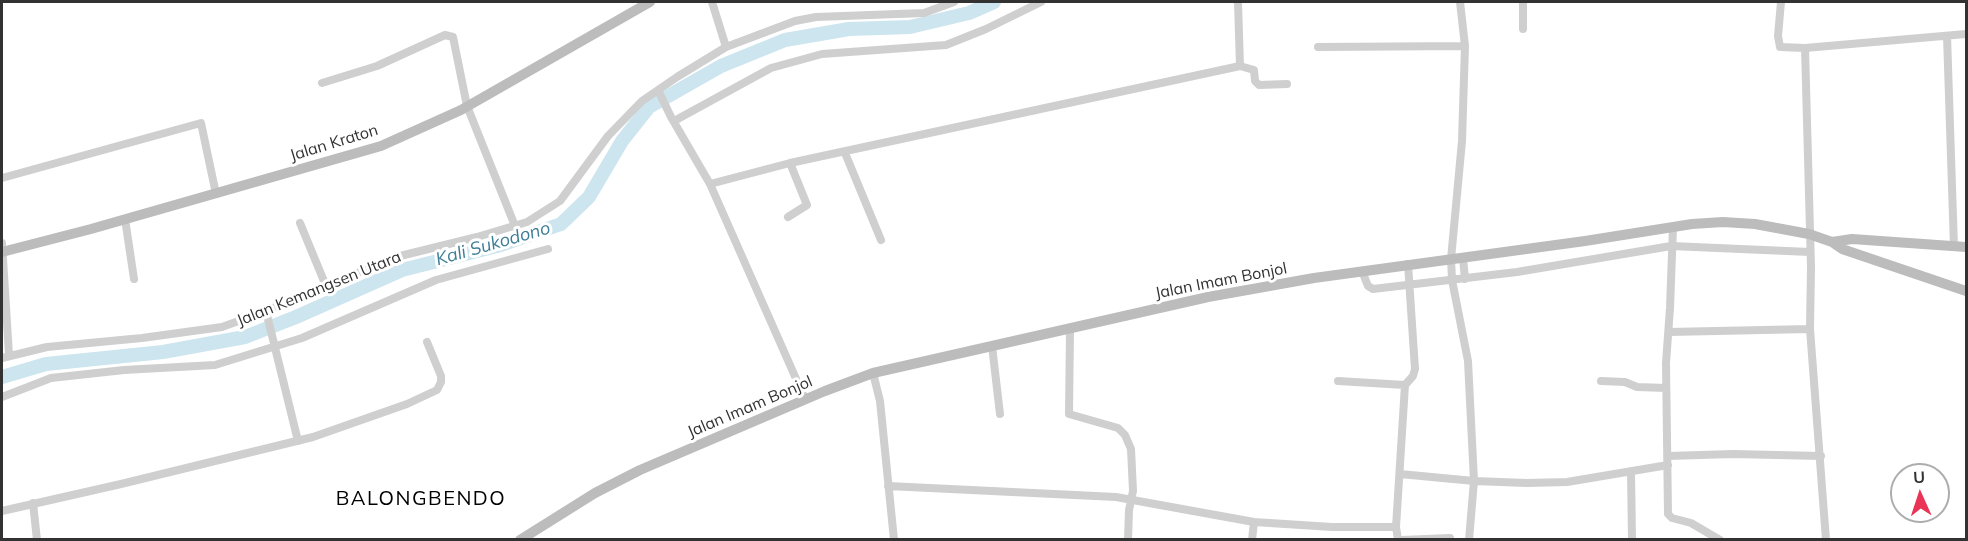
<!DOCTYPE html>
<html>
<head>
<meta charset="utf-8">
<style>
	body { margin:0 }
	#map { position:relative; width:1968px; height:541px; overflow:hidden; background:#fff; font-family:Mulish,sans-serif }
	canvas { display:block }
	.frame { position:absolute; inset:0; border:3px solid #323232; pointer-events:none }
	.north { position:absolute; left:1890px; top:463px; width:60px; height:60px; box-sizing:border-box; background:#fff; border:2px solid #adadad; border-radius:50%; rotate:357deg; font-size:16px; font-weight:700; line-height:24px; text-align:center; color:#323232 }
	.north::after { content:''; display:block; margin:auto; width:21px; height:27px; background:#e93455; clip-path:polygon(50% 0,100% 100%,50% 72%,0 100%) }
</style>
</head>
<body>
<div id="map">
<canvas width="1968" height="541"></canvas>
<div class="frame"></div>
<div class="north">U</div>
</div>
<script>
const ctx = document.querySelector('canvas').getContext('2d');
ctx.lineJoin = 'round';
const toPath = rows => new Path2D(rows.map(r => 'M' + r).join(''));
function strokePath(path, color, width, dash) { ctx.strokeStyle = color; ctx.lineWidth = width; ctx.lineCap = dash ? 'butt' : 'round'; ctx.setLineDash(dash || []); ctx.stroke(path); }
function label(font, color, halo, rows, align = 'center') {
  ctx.font = font + ' Mulish,sans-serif'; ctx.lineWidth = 6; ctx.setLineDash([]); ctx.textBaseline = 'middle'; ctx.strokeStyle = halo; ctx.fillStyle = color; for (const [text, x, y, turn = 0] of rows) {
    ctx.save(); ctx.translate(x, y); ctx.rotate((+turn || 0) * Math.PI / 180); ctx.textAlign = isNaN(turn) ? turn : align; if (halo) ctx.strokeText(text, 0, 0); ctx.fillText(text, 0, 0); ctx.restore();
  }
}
strokePath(toPath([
	[2,377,46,364,163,352,245,337,296,317,402,270,501,245,561,224,589,197,622,141,649,107,721,66,785,40,849,29,910,27,969,13,994,2]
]), '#cde5ee', 14);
strokePath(toPath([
	[712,2,726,47],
	[1238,2,1240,66],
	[1460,2,1465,46,1462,141,1451,259,1452,280,1468,361,1474,481,1469,540],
	[1523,2,1523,29],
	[1781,2,1778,36,1780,47,1805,48,1966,34],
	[1947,36,1954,247],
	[1318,47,1465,46],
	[1805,48,1811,267,1810,329,1826,540],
	[322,83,377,66,445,35,453,37,467,106,515,226],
	[658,90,671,117,710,184,805,399],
	[674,121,771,68,822,54,946,45,986,29,1041,2],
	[845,153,881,240],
	[2,178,201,123,216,194],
	[710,184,790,163,1240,66,1254,70,1255,81,1259,85,1287,84],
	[788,217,807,205,790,163],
	[125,219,134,279],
	[300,223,326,286],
	[1673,227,1670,308,1666,363,1668,514,1672,518,1691,523,1720,540],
	[2,243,9,355],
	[1463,258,1465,279],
	[1362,271,1368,286,1373,289,1517,272,1671,246,1810,252],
	[266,311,298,441],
	[1070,329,1069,414,1118,428,1125,435,1131,449,1133,491,1129,510,1128,540],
	[1669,332,1810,329],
	[992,346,1000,414],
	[2,358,47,347,142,338,222,327,266,311,396,257,477,237,527,222,560,201,608,136,642,101,677,77,726,47,795,21,816,17,924,13,954,2],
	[873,373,880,401,894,540],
	[1338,381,1405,385],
	[1601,381,1625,382,1637,387,1666,388],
	[2,397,51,378,124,370,215,365,302,338,436,280,548,249],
	[1668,456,1733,454,1821,456],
	[1631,472,1632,540],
	[1400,474,1474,481,1527,483,1567,482,1668,465],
	[888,486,1116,497,1254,522,1332,527,1396,527],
	[33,503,37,540],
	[2,511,121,484,313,437,407,404,437,390,441,382,441,376,427,342],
	[1252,540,1254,522],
	[1398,540,1396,527,1405,385,1413,376,1415,369,1408,264],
	[1401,540,1450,538]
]), '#cfcfcf', 8);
strokePath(toPath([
	[1832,242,1842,249,1966,291],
	[2,252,91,229,381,146,461,110,650,2],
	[520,540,595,493,640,470,825,391,873,373,1208,297,1314,278,1585,241,1692,224,1723,222,1755,224,1809,234,1832,242,1852,239,1966,247]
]), '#bcbcbc', 10);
label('16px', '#323232', '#fff', [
	["Jalan Kraton",334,143,-17],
	["Jalan Imam Bonjol",1221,281,-11],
	["Jalan Kemangsen Utara",319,289,-22],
	["Jalan Imam Bonjol",750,407,-23]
]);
label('italic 18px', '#3d7e97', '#fff', [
	["Kali Sukodono",493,244,-16]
]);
ctx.letterSpacing = '1.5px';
label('20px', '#000', '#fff', [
	["BALONGBENDO",421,499]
]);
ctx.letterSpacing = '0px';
</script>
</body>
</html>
